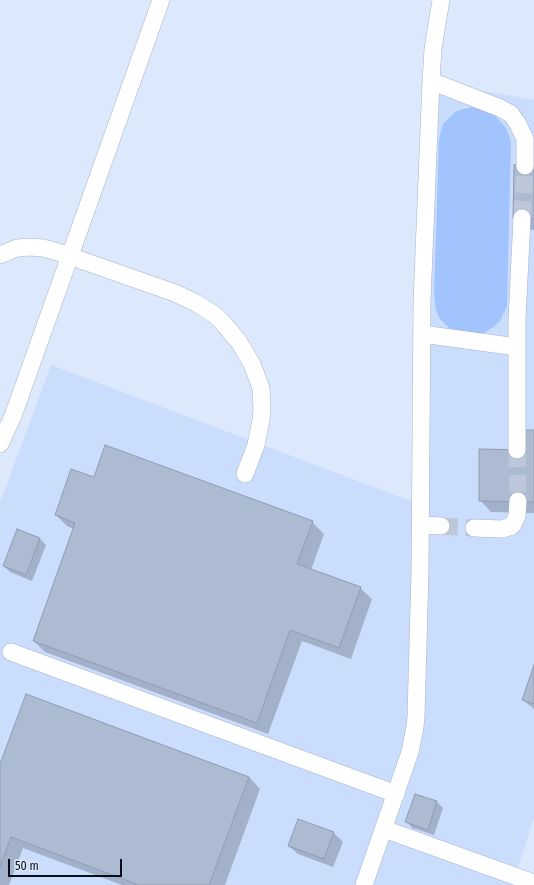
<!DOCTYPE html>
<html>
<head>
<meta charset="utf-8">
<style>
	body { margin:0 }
	#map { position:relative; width:534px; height:885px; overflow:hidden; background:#dce8fb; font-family:"Fira Sans Condensed",sans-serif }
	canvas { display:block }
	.scale { position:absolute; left:8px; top:859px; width:114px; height:18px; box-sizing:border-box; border:2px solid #0a0f17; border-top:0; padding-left:5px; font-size:12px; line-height:14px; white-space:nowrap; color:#0a0f17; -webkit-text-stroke:3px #dce8fb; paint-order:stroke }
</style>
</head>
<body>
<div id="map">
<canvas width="534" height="885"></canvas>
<div class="scale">50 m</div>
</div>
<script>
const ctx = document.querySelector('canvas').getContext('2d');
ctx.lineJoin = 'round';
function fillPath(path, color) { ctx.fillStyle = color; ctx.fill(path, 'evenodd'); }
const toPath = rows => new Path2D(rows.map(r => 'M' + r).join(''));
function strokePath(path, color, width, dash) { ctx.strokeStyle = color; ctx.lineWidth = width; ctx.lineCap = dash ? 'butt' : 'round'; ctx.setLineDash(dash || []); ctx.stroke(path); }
fillPath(toPath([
	[431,81,534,100,534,818,512,885,0,885,0,503,51,365,421,505]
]), '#cbddfc');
fillPath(toPath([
	[474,107,479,108,490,112,497,118,506,128,511,141,507,306,500,321,492,328,482,334,475,335,452,330,446,325,439,318,436,310,434,294,439,140,441,131,443,124,454,113,459,110]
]), '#a1c3fe');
fillPath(toPath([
	[534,167,534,230,525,229],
	[534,431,534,513,491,512,480,500,526,451],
	[94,478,312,522,324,534,311,570,360,588,372,599,351,659,302,641,268,734,45,652,34,641,74,529,67,526,56,515],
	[18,530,40,539,46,545,32,581,10,572,4,566],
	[534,666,534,709,523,700],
	[0,767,249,777,260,789,225,885,122,885,23,848,9,885,0,885],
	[416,795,437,802,443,808,434,835,412,828,407,822],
	[299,820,334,833,343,842,333,867,298,854,289,846]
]), '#0003');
const building = toPath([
	[514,165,534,166,534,219,513,218,514,165],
	[525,430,534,430,534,502,479,501,479,449,525,450,525,430],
	[105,445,313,521,297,564,361,587,339,648,290,630,257,723,33,641,75,523,55,515,71,469,94,477,105,445],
	[17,529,40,538,26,575,3,566,17,529],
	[534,665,534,704,522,700,534,665],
	[26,694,249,777,209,885,139,885,11,837,0,867,0,764,26,694],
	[415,794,437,801,428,830,405,822,415,794],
	[298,819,334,832,324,859,288,846,298,819]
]);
fillPath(building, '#adbbd2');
strokePath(building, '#8f9cb3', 1);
strokePath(toPath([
	[522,218,525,166],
	[517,450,518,501],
	[441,526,474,528]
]), '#bcc7d9', 17, [17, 8]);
const minor = toPath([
	[431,81,500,108,511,114,518,124,525,139,525,166],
	[0,255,17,248,30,247,43,248,58,252,175,293,196,303,215,315,224,324,239,342,252,364,261,388,262,410,261,420,256,445,245,474],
	[422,334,517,347],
	[0,444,13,416,161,0],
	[517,450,517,319,522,218],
	[421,525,441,526],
	[474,528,502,529,512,526,517,516,518,501],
	[11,652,396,794],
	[384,829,534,883],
	[364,885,410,752,415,727,416,716,420,571,422,301,431,81,433,49,441,0]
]);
strokePath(minor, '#a7b4cb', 18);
strokePath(minor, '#fff', 17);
</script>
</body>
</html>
